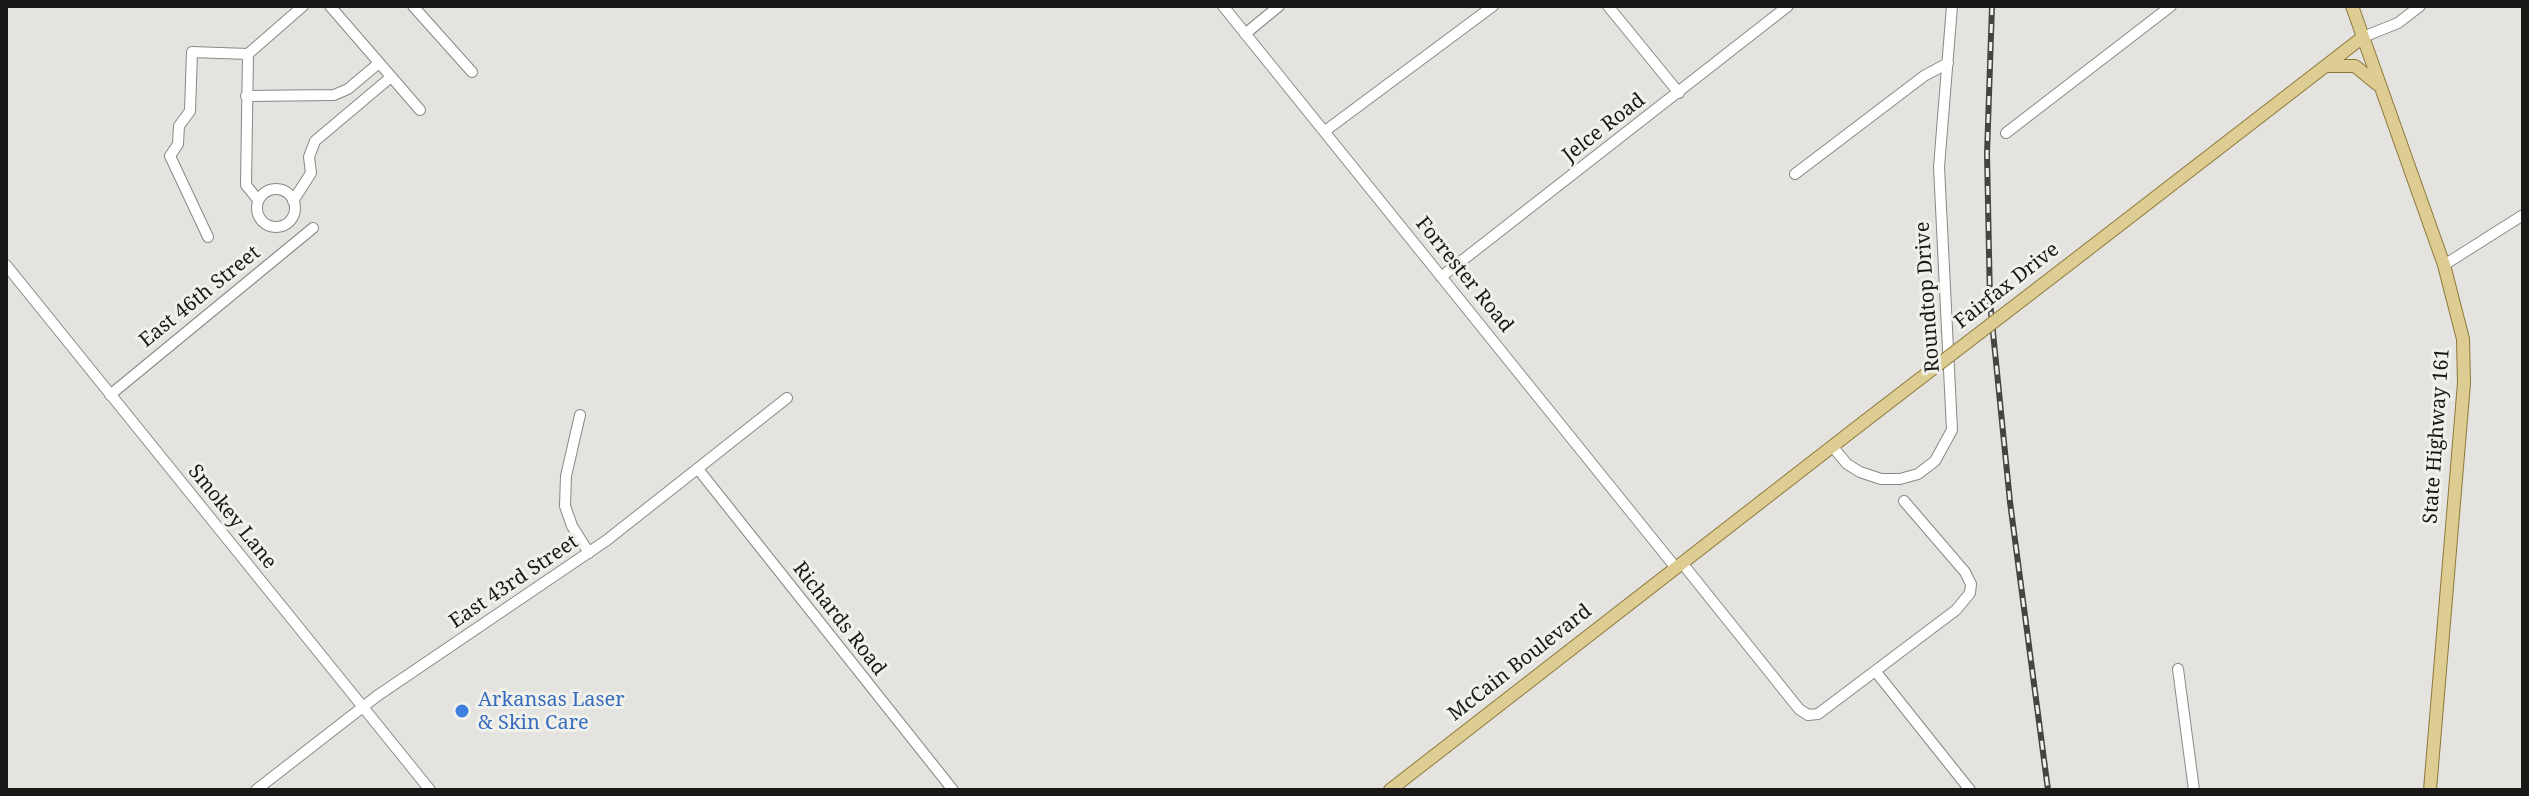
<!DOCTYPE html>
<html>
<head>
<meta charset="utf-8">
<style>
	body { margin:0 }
	#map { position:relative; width:2529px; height:796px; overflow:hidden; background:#e4e3df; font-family:"Noto Serif",serif }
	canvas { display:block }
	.frame { position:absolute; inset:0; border:8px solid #191817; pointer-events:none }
</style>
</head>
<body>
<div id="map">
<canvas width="2529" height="796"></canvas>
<div class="frame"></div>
</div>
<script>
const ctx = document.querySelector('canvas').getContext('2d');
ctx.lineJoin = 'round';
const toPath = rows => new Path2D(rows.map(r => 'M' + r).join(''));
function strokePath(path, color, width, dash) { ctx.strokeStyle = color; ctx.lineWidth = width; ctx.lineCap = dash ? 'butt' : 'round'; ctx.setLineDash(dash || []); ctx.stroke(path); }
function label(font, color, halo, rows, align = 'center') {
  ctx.font = font + ' "Noto Serif",serif'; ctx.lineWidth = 6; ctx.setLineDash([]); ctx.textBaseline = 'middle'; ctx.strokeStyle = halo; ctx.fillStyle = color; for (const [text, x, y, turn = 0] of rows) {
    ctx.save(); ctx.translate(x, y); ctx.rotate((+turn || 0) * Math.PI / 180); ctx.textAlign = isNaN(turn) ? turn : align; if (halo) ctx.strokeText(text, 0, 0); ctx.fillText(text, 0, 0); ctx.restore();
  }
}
const minor = toPath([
	[330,6,420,110],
	[413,6,472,72],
	[1223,6,1676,568],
	[1608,6,1679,93],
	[1245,34,1279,6],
	[2363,37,2398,23,2420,6],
	[248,54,303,6],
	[246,96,334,95,348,89,379,63],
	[1325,131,1493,6],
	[2006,133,2171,6],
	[1795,174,1924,76,1948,63],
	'257 208a19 19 0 1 1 38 0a19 19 0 1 1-38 0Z',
	[293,201,311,173,309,157,315,141,391,77],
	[208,237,170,156,178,144,179,126,190,111,192,52,248,54,246,185,258,200],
	[6,265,430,790],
	[2444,265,2523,215],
	[1441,277,1788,6],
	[110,395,313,228],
	[580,415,566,476,565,506,572,526,589,553],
	[1832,446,1847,464,1860,472,1881,479,1900,479,1918,474,1935,461,1952,430,1939,167,1952,6],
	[698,469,953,790],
	[1682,563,1799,709,1808,715,1818,714,1956,610,1970,593,1971,584,1965,572,1904,501],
	[2178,669,2194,790],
	[1876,672,1970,790],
	[256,790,377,696,607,540,787,398]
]);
const major = toPath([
	[2352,6,2444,265,2463,339,2464,383,2430,790],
	[2327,66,2355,66,2377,84],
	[2064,268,2363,37],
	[1390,790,1865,421]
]);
strokePath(minor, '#898884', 12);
strokePath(major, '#8b7839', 14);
strokePath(minor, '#fff', 10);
strokePath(major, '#decd93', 12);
const rail = toPath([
	[1992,6,1987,154,1990,302,2010,502,2048,790]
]);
strokePath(rail, '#454443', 6);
strokePath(rail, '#f1f1ec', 3, [9]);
const majorBridge = toPath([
	[1865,421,2064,268]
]);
strokePath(majorBridge, '#8b7839', 14, []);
strokePath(majorBridge, '#decd93', 12);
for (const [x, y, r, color] of [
	[462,711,8,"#3f7fe0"]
]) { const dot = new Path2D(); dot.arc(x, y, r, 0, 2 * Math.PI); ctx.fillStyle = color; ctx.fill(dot); strokePath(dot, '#f1f1ec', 3); }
label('20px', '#191817', '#f1f1ec', [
	["Jelce Road",1604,128,-38],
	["Forrester Road",1464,275,51],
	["Fairfax Drive",2007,286,-38],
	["East 46th Street",200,297,-39],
	["Roundtop Drive",1928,297,-94],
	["State Highway 161",2437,436,-86],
	["Smokey Lane",232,517,51],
	["East 43rd Street",514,582,-34],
	["Richards Road",839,619,52],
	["McCain Boulevard",1520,663,-38]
]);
label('20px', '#366cbe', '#f1f1ec', [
	["Arkansas Laser",478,700],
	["& Skin Care",478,723]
], 'left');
</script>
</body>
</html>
